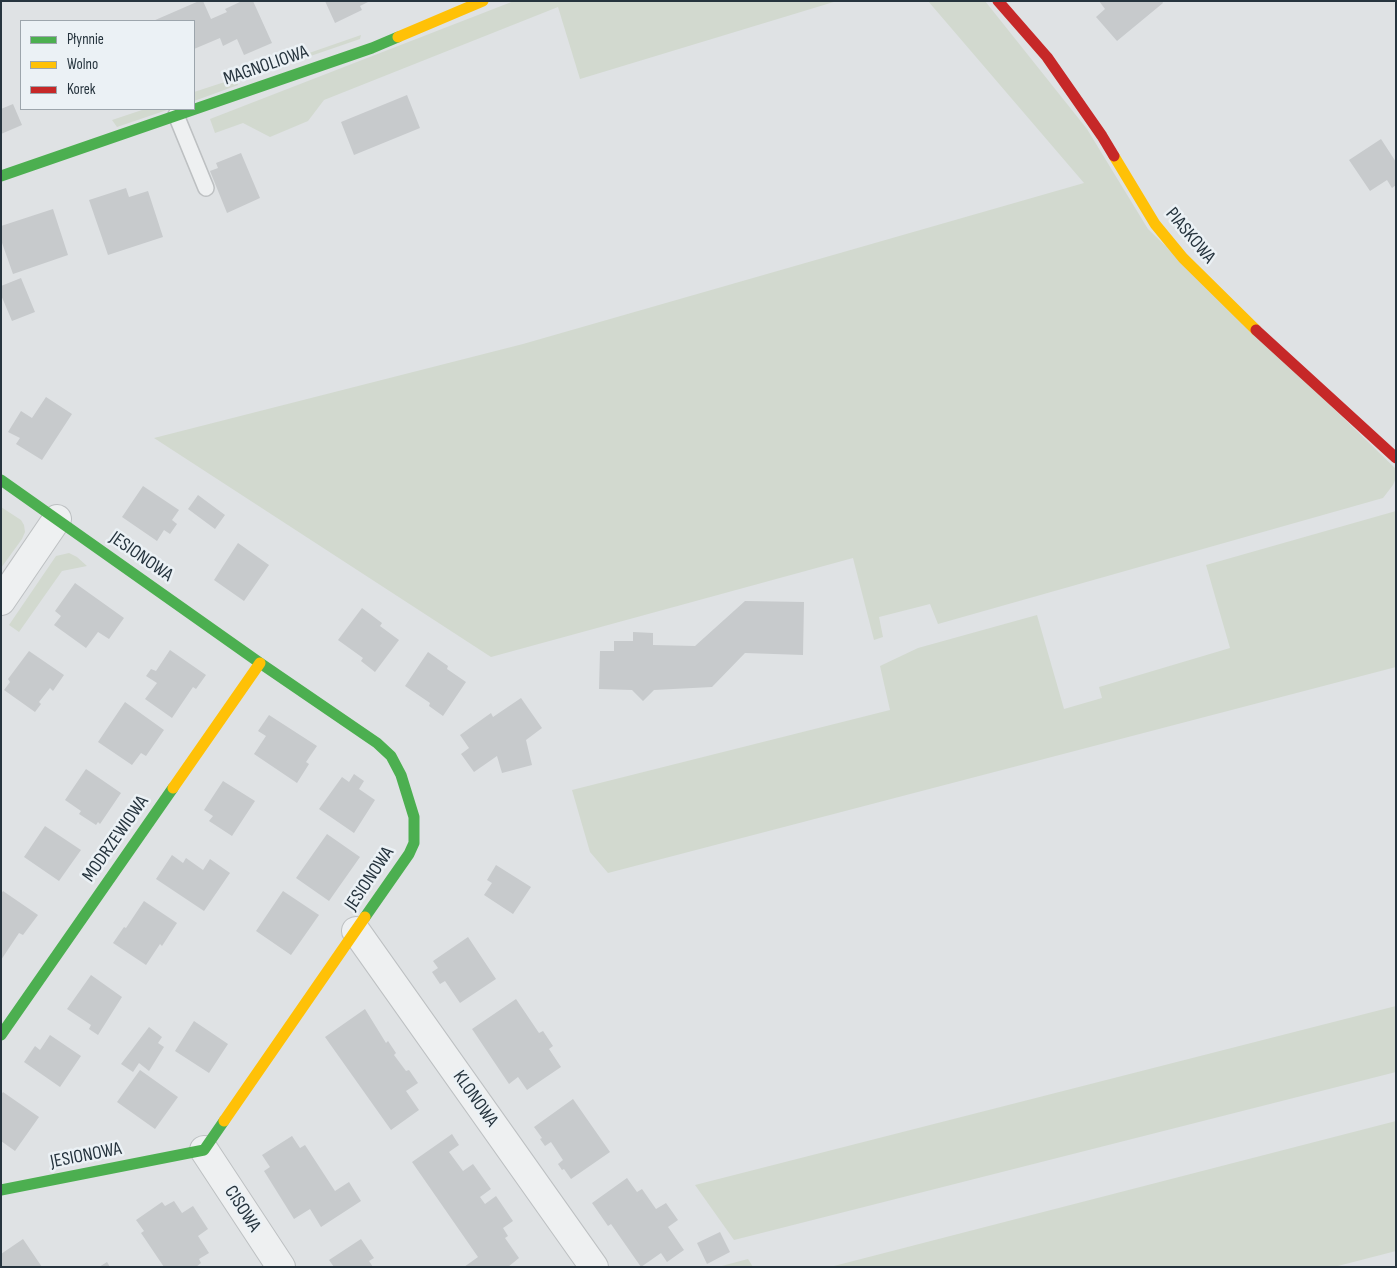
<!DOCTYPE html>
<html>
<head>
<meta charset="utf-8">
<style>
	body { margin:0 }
	#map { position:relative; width:1397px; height:1268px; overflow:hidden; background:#dfe2e4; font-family:"Sofia Sans Condensed",sans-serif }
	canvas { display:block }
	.frame { position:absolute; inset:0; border:2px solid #26343e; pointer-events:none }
	.legend { position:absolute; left:20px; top:20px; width:175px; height:90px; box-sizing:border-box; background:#ebf1f5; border:1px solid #9ca5ac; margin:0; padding:6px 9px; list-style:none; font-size:15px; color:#26343e }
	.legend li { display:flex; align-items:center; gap:10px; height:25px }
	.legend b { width:25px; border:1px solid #9ca5ac }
</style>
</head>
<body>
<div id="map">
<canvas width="1397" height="1268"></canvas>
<div class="frame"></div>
<ul class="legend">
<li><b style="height:6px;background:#4caf50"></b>Płynnie</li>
<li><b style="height:6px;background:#ffc107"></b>Wolno</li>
<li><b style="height:6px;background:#c62828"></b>Korek</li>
</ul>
</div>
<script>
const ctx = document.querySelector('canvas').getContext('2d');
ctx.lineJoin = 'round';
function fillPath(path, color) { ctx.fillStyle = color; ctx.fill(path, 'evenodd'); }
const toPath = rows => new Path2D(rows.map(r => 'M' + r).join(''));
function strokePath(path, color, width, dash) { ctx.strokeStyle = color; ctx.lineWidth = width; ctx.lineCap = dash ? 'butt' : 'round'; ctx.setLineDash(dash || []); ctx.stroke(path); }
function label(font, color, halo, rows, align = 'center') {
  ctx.font = font + ' "Sofia Sans Condensed",sans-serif'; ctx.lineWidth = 5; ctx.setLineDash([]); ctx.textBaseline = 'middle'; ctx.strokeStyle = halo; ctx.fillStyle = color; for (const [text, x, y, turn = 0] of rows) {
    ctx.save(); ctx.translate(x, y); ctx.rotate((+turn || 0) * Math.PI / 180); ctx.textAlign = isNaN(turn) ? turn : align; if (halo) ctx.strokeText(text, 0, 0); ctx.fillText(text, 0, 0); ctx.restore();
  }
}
fillPath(toPath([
	[514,1,837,1,580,79,558,7,324,100,308,121,270,137,243,123,215,133,210,119],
	[928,1,985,1,1087,129,1148,229,1396,469,1396,478,1393,485,1383,498,938,624,930,604,879,617,883,637,874,640,853,558,491,657,154,438,523,344,1084,183],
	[361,35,360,39,264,72,263,69],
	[237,78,238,85,194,101,194,92],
	[145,109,170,109,117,127,112,120],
	[1,507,21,520,24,525,25,532,22,539,1,568],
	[1396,511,1396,667,608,873,590,852,572,790,890,710,880,666,918,648,1037,615,1064,709,1102,698,1099,687,1230,648,1206,565],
	[69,553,77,557,87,566,62,571,19,632,9,625,56,556],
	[1396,1006,1396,1072,734,1240,695,1185],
	[1396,1121,1396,1251,1334,1267,830,1267],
	[748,1259,753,1267,718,1267]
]), '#d2d9cf');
fillPath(toPath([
	[199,1,203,1,211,19,227,12,225,9,242,1,253,1,272,43,244,55,237,39,223,46,220,38,194,49,194,21,153,21],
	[325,1,370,1,360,6,362,10,335,23],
	[1099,1,1162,1,1163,3,1117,41,1096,17,1105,9],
	[407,95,420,128,354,155,341,122],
	[13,104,22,125,1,134,1,109],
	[1381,139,1396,162,1396,185,1392,188,1387,180,1370,191,1349,160],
	[241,153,260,198,227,213,210,171,218,168,216,163],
	[126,188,129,197,148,191,163,237,108,255,89,200],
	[53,209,68,255,13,274,1,240,1,226],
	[21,278,35,312,12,321,1,295,1,286],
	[46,397,72,414,42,460,16,444,20,438,8,432,21,411,32,418],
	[143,486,179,510,172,520,177,524,170,534,164,530,157,541,122,517],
	[198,495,225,515,215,529,188,509],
	[238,543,269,565,244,601,214,580],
	[75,583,124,618,109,639,98,632,86,648,54,625,61,616,55,611],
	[745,601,804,602,803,655,745,653,712,687,654,690,643,701,632,690,599,689,600,651,614,651,614,641,633,641,633,632,653,633,653,645,695,646],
	[362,608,382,623,380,626,399,640,375,672,361,661,363,658,338,640],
	[170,650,206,675,196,689,193,687,172,718,145,699,157,683,146,676,151,669,156,671],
	[29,651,64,675,53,691,50,688,39,702,41,704,35,712,4,690,10,682,8,679],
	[428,652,448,666,447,669,466,682,443,716,429,706,430,703,405,686],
	[521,698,542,728,526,740,532,765,502,773,497,756,474,772,461,754,469,748,460,735,491,713,493,717],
	[125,702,164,730,146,756,141,753,132,765,98,742],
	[269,715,317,746,306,762,309,764,297,783,254,754,266,736,258,731],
	[86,769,121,793,100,824,98,822,96,825,79,814,81,811,65,800],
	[354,774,364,781,359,789,375,800,354,833,319,809,342,777,349,782],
	[223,781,255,801,232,836,209,821,213,816,204,810],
	[45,826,81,850,59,881,24,857],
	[327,834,360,857,329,901,296,878],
	[172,855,183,863,186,858,203,870,210,859,230,873,204,911,156,879],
	[496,865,531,887,513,914,484,895,492,883,487,880],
	[3,891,38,915,23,935,19,933,1,960,1,894],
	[283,891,319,915,291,955,256,931],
	[144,901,177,923,162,946,160,944,146,965,113,943,124,927,126,928],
	[468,937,496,979,460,1003,445,981,440,984,432,972,438,968,433,961],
	[91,975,122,997,98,1035,89,1029,91,1025,67,1009],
	[516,999,539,1033,543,1031,553,1046,549,1049,561,1067,527,1090,518,1077,509,1084,472,1029],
	[365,1009,386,1043,388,1041,396,1053,394,1055,406,1071,409,1070,418,1083,406,1091,419,1110,391,1130,325,1037],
	[194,1021,228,1044,209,1073,175,1051],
	[149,1027,162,1037,158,1043,164,1047,149,1071,139,1063,133,1072,121,1064],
	[50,1035,81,1056,60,1087,24,1062,35,1046,40,1050],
	[140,1070,178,1097,155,1129,117,1102],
	[3,1092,39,1117,15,1151,1,1141,1,1095],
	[573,1099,610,1152,571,1179,564,1169,562,1170,558,1164,563,1160,551,1142,545,1146,540,1139,542,1138,534,1127],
	[452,1134,459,1145,449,1152,463,1171,473,1164,491,1189,480,1197,485,1204,496,1196,513,1221,503,1228,508,1236,505,1238,519,1258,508,1267,464,1267,478,1257,412,1162],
	[292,1136,300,1148,305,1145,335,1191,349,1182,361,1201,321,1227,310,1209,294,1219,264,1171,270,1167,262,1155],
	[627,1178,637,1192,642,1189,656,1209,666,1203,678,1220,668,1227,684,1250,667,1262,661,1253,641,1267,611,1224,608,1226,592,1203],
	[174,1201,182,1213,193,1206,208,1229,198,1236,209,1253,199,1259,201,1263,196,1267,164,1267,141,1233,144,1231,136,1220,162,1202,165,1206],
	[720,1232,730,1252,707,1264,697,1243],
	[23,1239,42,1267,1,1267,1,1254],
	[361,1239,374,1258,369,1261,373,1267,334,1267,329,1260],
	[107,1262,110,1267,99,1267]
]), '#c7cacc');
const lane = toPath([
	[176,115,206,188]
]);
const street = toPath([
	[1,601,57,519],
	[356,931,594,1267],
	[204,1150,281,1267]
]);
strokePath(lane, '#bdc0c2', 18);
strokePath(street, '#bdc0c2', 30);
strokePath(lane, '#eef0f1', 15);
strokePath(street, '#eef0f1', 28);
strokePath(toPath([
	[1,176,372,48,398,37],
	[1,480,260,663,377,743,391,756,401,775,414,817,414,843,409,854,365,917],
	[1,1035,173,788],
	[1,1190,204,1150,224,1121]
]), '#4caf50', 11);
strokePath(toPath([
	[398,37,483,1],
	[1114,156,1155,224,1183,258,1256,330],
	[173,788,260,663],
	[224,1121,365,917]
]), '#ffc107', 11);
strokePath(toPath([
	[998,1,1047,57,1102,136,1114,156],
	[1256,330,1396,458]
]), '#c62828', 11);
label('19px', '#26343e', '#ebf1f5', [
	["MAGNOLIOWA",266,66,-19],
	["PIASKOWA",1190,236,50],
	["JESIONOWA",141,557,35],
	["MODRZEWIOWA",116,839,-55],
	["JESIONOWA",370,879,-56],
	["KLONOWA",475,1099,55],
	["JESIONOWA",86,1156,-11],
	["CISOWA",242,1209,57]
]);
</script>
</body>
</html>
